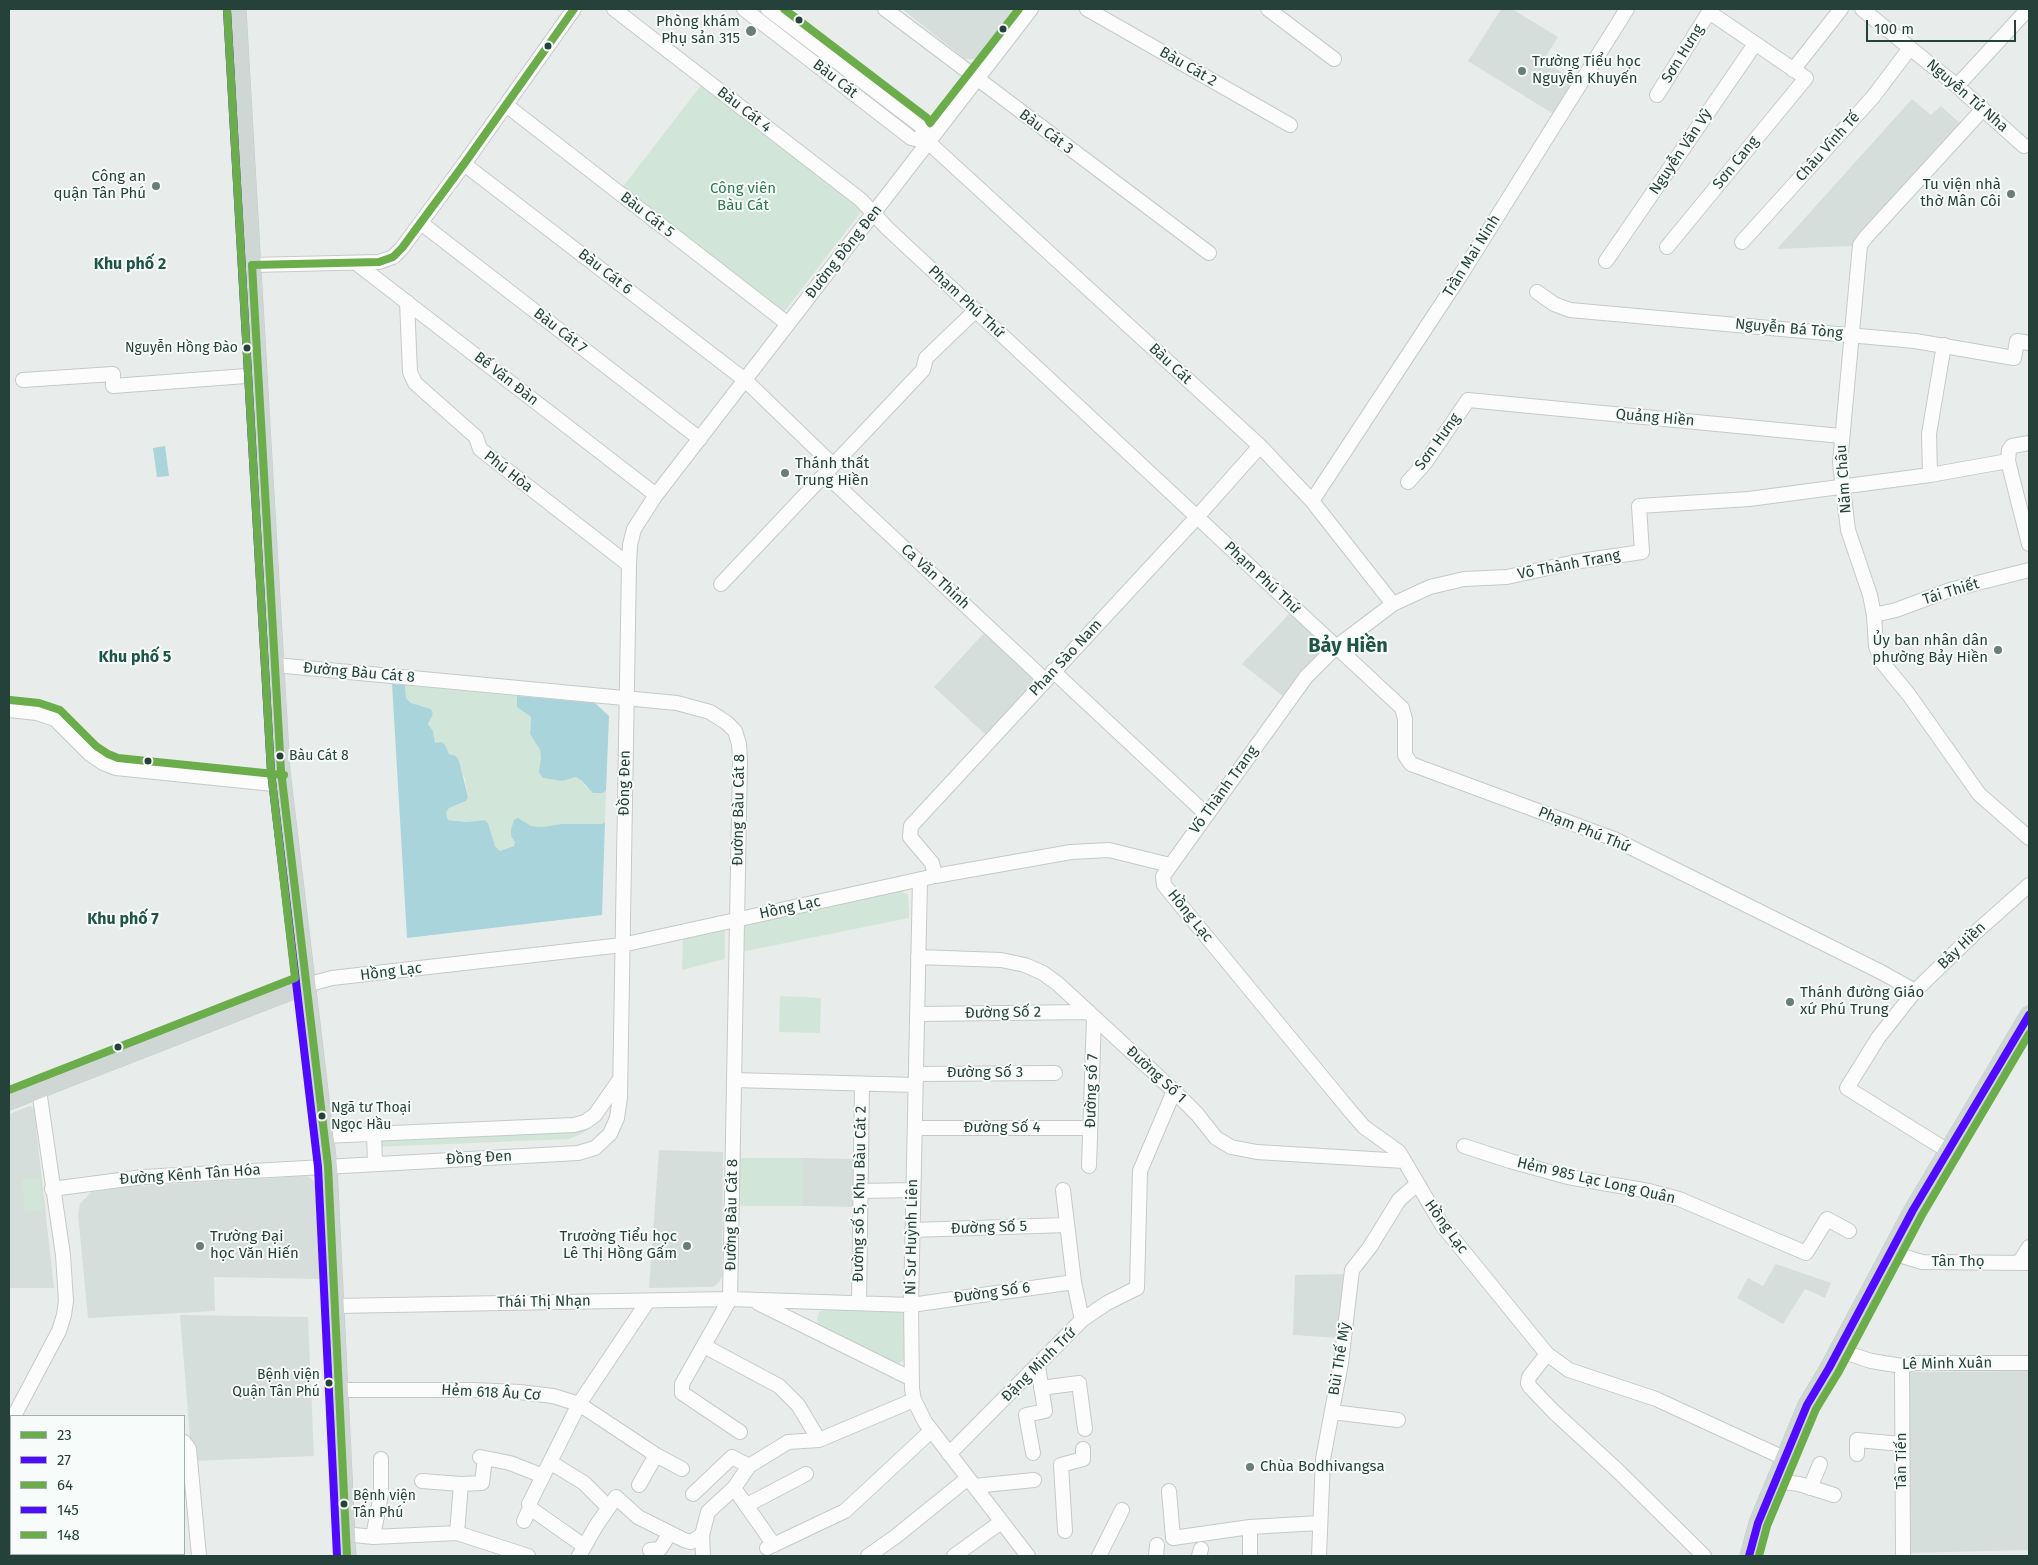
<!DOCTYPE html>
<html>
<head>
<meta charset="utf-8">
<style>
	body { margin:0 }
	#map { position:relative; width:2038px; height:1565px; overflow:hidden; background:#e8edeb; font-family:"Fira Sans",sans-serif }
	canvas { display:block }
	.frame { position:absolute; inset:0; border:10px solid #24423a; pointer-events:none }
	.legend { position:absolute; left:10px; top:1415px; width:175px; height:140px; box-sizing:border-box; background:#f7fbf9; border:1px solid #a3b1ad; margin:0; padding:6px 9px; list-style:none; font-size:15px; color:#24423a }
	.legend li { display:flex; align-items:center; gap:10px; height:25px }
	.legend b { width:25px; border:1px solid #a3b1ad }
	.scale { position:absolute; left:1866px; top:20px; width:150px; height:22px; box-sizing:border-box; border:2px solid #24423a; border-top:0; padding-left:6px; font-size:15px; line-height:18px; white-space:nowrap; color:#24423a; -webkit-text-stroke:4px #f7fbf9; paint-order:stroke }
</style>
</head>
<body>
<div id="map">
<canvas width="2038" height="1565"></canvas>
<div class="frame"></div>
<ul class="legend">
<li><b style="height:6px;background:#6aad4a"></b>23</li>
<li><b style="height:6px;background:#4f0aff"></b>27</li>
<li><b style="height:6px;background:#6aad4a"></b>64</li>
<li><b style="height:6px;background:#4f0aff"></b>145</li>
<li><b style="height:6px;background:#6aad4a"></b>148</li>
</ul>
<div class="scale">100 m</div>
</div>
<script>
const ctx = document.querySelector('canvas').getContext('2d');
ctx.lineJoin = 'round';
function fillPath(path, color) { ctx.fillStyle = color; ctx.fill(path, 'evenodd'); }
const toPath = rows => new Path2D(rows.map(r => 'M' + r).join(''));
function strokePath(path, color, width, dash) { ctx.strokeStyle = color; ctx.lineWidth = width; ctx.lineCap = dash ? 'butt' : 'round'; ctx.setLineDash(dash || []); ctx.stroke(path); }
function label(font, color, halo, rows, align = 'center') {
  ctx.font = font + ' "Fira Sans",sans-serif'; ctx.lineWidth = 4; ctx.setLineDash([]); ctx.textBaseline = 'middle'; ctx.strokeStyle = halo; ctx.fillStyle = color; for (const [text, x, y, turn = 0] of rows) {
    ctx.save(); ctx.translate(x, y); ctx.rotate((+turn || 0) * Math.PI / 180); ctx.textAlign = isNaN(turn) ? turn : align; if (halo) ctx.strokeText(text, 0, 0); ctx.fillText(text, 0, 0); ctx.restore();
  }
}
fillPath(toPath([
	[902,9,1014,9,976,59,965,59],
	[1501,9,1512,9,1558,37,1543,61,1576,81,1555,115,1468,61],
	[1912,99,1931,115,1941,106,1962,125,1852,246,1777,249],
	[1290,613,1327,647,1284,697,1242,664],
	[985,632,1038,681,987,736,934,687],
	[30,1106,34,1108,54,1288,9,1288,9,1114],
	[659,1150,723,1152,722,1277,719,1282,713,1287,649,1288],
	[803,1158,857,1159,857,1207,803,1206],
	[307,1176,315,1182,320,1279,214,1277,215,1311,88,1318,78,1214,80,1204,91,1192,136,1186],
	[1776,1264,1831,1283,1825,1298,1805,1289,1783,1324,1737,1298,1748,1278,1763,1286],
	[1347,1274,1339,1338,1293,1335,1295,1275],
	[180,1315,308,1317,314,1456,192,1461],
	[2029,1371,2029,1550,1909,1553,1909,1372]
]), '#d6dedb');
fillPath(toPath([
	[702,84,864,208,784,312,622,188],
	[405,685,517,696,517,707,531,717,530,734,540,750,543,778,562,781,576,777,582,781,586,787,602,793,606,791,605,822,602,824,562,824,542,827,531,826,525,823,521,819,514,846,500,851,495,846,488,823,485,820,466,822,448,820,446,813,449,808,466,801,468,797,465,779,459,767,459,761,449,754,447,750,435,743,433,731,428,724,433,714,431,709,411,703,406,698],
	[900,891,908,895,909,918,741,952,745,922],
	[717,930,725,930,725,959,682,970,683,937],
	[780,996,821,998,820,1033,779,1032],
	[595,1123,583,1133,569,1139,375,1147,376,1137],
	[738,1158,803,1158,803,1206,738,1206],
	[40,1178,43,1210,25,1212,22,1180],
	[828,1308,904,1312,905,1316,905,1357,903,1361,896,1364,818,1325,817,1320,819,1312]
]), '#d1e6d8');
fillPath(toPath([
	[165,446,169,476,157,477,153,448],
	[392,684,405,685,406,698,411,703,431,709,433,714,428,724,433,731,435,743,442,742,445,745,449,754,456,756,459,761,468,797,466,801,449,808,446,813,448,820,466,822,485,820,488,823,495,846,500,851,514,846,515,842,511,836,511,829,514,820,518,818,531,826,542,827,562,824,602,824,605,822,602,915,407,938],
	[517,696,595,703,609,716,606,791,602,793,593,793,582,781,576,777,562,781,543,778,539,772,541,758,540,750,530,734,531,717,517,707]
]), '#a9d4db');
const minor = toPath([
	[614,9,861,200,887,228,1402,708,1405,719,1405,755,1411,764,1614,839,1881,972,1915,991],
	[744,9,911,138,928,142],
	[768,9,921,126,928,142,1260,446,1312,501,1393,604],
	[885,9,1209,253],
	[1087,9,1290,125],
	[1268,9,1334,59],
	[1862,9,1957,86,2024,146],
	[1793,70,1841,9],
	[1957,86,2028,9],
	[1657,95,1709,12,1806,78,1667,247],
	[506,105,788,324],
	[1983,109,1866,237,1860,245,1840,463,1848,530,1870,595,1874,615,1876,646,1882,662,1909,695,1979,794,2029,838],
	[464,164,745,380,833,465],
	[421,223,700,439],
	[1742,242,1873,97,1910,48],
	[1606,261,1755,44],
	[356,263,656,495],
	[252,265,379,262,393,257,402,248,464,164,574,9],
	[1537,292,1554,304,1570,310,1915,341,2014,358,2017,341,2029,343],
	[407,302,410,372,415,383,476,437,480,449,629,565],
	[23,380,113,374,113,386,259,375],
	[2008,461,2029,544],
	[825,474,1045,680],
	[1930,475,1929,434,1944,345],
	[1408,482,1425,463,1468,400,1841,436],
	[1312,501,1460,276,1627,9],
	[721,584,923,370,926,358,976,310],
	[1874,615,1896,610,1950,590,2029,570],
	[275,665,677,703,710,712,727,723,735,731,739,744,740,760,730,1299,682,1384,682,1393,740,1432],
	[1053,671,1206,814],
	[9,710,37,713,55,719,90,754,103,763,116,768,283,785],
	[935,876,932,863,910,837,911,826,1197,517,1260,446],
	[920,880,911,1305,912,1389,914,1400,925,1422,1028,1556],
	[918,957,1001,960,1025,965,1043,973,1058,984,1174,1091,1197,1114,1216,1138,1231,1147,1257,1152,1404,1161],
	[306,985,332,978,622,945,935,876,1071,852,1109,850,1170,865],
	[917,1014,1089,1012],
	[916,1074,1055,1073],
	[734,1080,915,1085],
	[915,1128,1090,1128],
	[374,1134,375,1163],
	[324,1136,574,1125,585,1122,595,1115,620,1079],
	[1464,1146,1510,1161,1568,1177,1649,1191,1679,1199,1806,1253,1827,1219,1849,1231],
	[1948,1151,1847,1088,1878,1038,1915,991,1976,932,2029,885],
	[1089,1166,1094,1017],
	[52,1189,143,1177,578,1153,595,1148,610,1134,617,1118,620,1097,629,565,630,545,634,529,656,495,1031,9],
	[1063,1190,1074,1282,1082,1320],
	[861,1191,913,1190],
	[912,1230,1067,1225],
	[1889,1252,1922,1262,2029,1263],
	[2019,1263,2029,1247],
	[758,1303,910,1378],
	[859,1303,862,1084],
	[335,1306,730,1299,911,1305,1074,1282],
	[704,1346,779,1386,798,1405,819,1440],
	[1838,1350,1871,1361,1902,1366,1916,1363,2029,1363],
	[1547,1354,1529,1377,1528,1383,1530,1387,1554,1412,1617,1470,1704,1556],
	[1902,1366,1903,1556],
	[1041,1388,1079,1383,1085,1429],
	[339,1390,471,1390,520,1392,553,1396,579,1404,656,1455,682,1469],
	[1332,1412,1398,1420],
	[14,1416,59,1331,64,1315,66,1301,63,1255,39,1090],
	[9,1432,11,1433],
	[184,1442,189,1449,199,1556],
	[9,1451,11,1446],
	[1033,1453,1026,1415,1045,1411,1038,1366],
	[949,1454,1082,1320,1107,1303,1137,1288,1140,1171,1174,1091],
	[1857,1454,1857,1440,1902,1444],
	[480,1457,510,1463,543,1476],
	[1784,1458,1656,1399,1569,1370,1547,1354,1442,1225,1399,1152,1364,1127,1351,1112,1164,885,1163,876,1306,677,1336,647,1393,604,1430,587,1464,579,1507,577,1580,561,1642,552,1639,506,1749,499,1930,475,2008,461,2009,450,2012,446,2029,443],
	[550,1462,584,1483,608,1507],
	[422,1481,461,1484,457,1533],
	[1775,1481,1799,1484,1834,1495],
	[461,1484,482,1483,485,1458],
	[639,1485,656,1455],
	[974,1486,1034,1480],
	[734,1488,774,1545],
	[1810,1488,1820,1464],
	[1169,1491,1173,1538,1250,1527,1319,1523],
	[693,1494,732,1457,749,1466],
	[747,1505,806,1474],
	[530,1508,584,1546],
	[524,1521,530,1508,529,1504,579,1404,648,1301],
	[9,1525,11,1531,9,1545],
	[1065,1531,1061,1465,1083,1459,1083,1449],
	[345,1534,373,1537,457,1533,528,1556],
	[373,1537,381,1494,381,1459],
	[767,1548,845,1511,931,1431],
	[650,1550,660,1549,670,1533],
	[579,1556,596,1526,616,1497,638,1517,684,1540,691,1542,702,1535],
	[703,1556,702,1535,708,1512,734,1488,749,1466,788,1442,819,1440,914,1400],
	[868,1556,895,1537,968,1478],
	[954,1556,1001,1522],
	[1099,1556,1122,1510],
	[1156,1556,1157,1545],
	[1199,1556,1201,1549],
	[1250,1556,1250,1527],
	[1319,1556,1323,1459,1341,1363,1352,1270,1370,1247,1399,1200,1417,1184]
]);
const major = toPath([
	[237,9,281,771,328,1166,347,1556],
	[9,1101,306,985],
	[1749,1556,1758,1523,1807,1405,1829,1368,1913,1210,2029,1015]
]);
strokePath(minor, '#c5cac8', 16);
strokePath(major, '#c3ccc9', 19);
strokePath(minor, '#fcfcfc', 14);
strokePath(major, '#cfd7d5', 18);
strokePath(toPath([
	[252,265,281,771,328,1166,347,1556],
	[252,265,379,262,393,257,402,248,464,164,574,9]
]), '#6aad4a', 8);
strokePath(toPath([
	[227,10,271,772,318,1167,337,1556]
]), '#4f0aff', 8);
strokePath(toPath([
	[784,9,927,118,930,123,1019,9],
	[10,700,39,703,60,710,96,746,108,754,118,758,284,775],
	[9,1090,295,978,271,772,227,10]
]), '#6aad4a', 8);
strokePath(toPath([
	[1749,1556,1758,1523,1807,1405,1829,1368,1913,1210,2029,1015]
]), '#4f0aff', 8);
strokePath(toPath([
	[1759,1556,1767,1526,1816,1409,1838,1373,1922,1215,2029,1034]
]), '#6aad4a', 8);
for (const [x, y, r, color] of [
	[799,20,4.5,"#24423a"],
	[1003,29,4.5,"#24423a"],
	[751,31,6,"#697e78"],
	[548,46,4.5,"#24423a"],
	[1522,71,5,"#697e78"],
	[156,186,5,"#697e78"],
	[2011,194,5,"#697e78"],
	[247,348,4.5,"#24423a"],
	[785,473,5,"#697e78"],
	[1998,650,5,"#697e78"],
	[280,756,4.5,"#24423a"],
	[148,761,4.5,"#24423a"],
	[1790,1002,5,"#697e78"],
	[118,1047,4.5,"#24423a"],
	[322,1116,4.5,"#24423a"],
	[200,1246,5,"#697e78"],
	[687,1246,5,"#697e78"],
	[329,1383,4.5,"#24423a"],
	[1250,1467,5,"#697e78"],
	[344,1504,4.5,"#24423a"]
]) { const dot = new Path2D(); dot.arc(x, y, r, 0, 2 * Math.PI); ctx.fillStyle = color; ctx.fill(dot); strokePath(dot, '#f7fbf9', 2); }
label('14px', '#24423a', '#f7fbf9', [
	["Nguyễn Hồng Đào",238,348,"right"],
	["Bàu Cát 8",289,756],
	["Ngã tư Thoại",331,1108],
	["Ngọc Hầu",331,1125],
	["Bệnh viện",320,1375,"right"],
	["Quận Tân Phú",320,1392,"right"],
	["Bệnh viện",353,1496],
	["Tân Phú",353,1513]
], 'left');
label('15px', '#24423a', '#f7fbf9', [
	["Phòng khám",740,22],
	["Phụ sản 315",740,39],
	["Trường Tiểu học",1532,62,"left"],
	["Nguyễn Khuyến",1532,79,"left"],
	["Công an",146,177],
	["quận Tân Phú",146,194],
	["Tu viện nhà",2001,185],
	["thờ Mân Côi",2001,202],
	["Thánh thất",795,464,"left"],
	["Trung Hiền",795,481,"left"],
	["Ủy ban nhân dân",1988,641],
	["phường Bảy Hiền",1988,658],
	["Thánh đường Giáo",1800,993,"left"],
	["xứ Phú Trung",1800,1010,"left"],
	["Trường Đại",210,1237,"left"],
	["học Văn Hiến",210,1254,"left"],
	["Trươờng Tiểu học",677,1237],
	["Lê Thị Hồng Gấm",677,1254],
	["Chùa Bodhivangsa",1260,1467,"left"]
], 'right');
label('15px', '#24423a', '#f7fbf9', [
	["Sơn Hưng",1683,54,-58],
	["Bàu Cát 2",1188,67,30],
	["Bàu Cát",835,79,38],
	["Nguyễn Tử Nha",1967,96,41],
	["Bàu Cát 4",744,110,38],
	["Bàu Cát 3",1046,132,37],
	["Châu Vĩnh Tế",1828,147,-48],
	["Nguyễn Văn Vỹ",1681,152,-56],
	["Sơn Cang",1736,163,-51],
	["Bàu Cát 5",647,215,38],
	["Đường Đồng Đen",844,252,-52],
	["Trần Mai Ninh",1472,256,-58],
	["Bàu Cát 6",605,272,38],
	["Phạm Phú Thứ",966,302,43],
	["Nguyễn Bá Tòng",1789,329,5],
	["Bàu Cát 7",560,331,38],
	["Bàu Cát",1170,364,43],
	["Bế Văn Đàn",506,379,38],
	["Quảng Hiền",1655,418,5],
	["Sơn Hưng",1438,442,-54],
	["Phú Hòa",508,472,38],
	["Năm Châu",1844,479,-94],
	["Võ Thành Trang",1569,565,-11],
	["Ca Văn Thỉnh",935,577,43],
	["Phạm Phú Thứ",1262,578,43],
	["Tái Thiết",1951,592,-17],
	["Phan Sào Nam",1066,658,-47],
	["Đường Bàu Cát 8",359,673,5],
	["Đồng Đen",625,783,-89],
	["Võ Thành Trang",1224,790,-54],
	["Đường Bàu Cát 8",739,810,-89],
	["Phạm Phú Thứ",1584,830,22],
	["Hồng Lạc",790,908,-12],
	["Hồng Lạc",1190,916,51],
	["Bảy Hiền",1962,946,-44],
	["Hồng Lạc",391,972,-7],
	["Đường Số 2",1003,1013,-1],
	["Đường Số 3",985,1073],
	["Đường Số 1",1156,1075,43],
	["Đường số 7",1092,1091,-88],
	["Đường Số 4",1002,1128],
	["Đồng Đen",479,1158,-3],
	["Đường Kênh Tân Hóa",190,1175,-4],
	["Hẻm 985 Lạc Long Quân",1596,1181,13],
	["Đường số 5, Khu Bàu Cát 2",860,1194,-89],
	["Đường Bàu Cát 8",732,1215,-89],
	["Hồng Lạc",1446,1227,54],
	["Đường Số 5",989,1228,-2],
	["Ni Sư Huỳnh Liên",912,1237,-89],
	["Tân Thọ",1958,1262],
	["Đường Số 6",992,1293,-8],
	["Thái Thị Nhạn",544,1302,-1],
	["Bùi Thế Mỹ",1340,1359,-81],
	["Lê Minh Xuân",1947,1364,-1],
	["Đặng Minh Trứ",1039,1365,-45],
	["Hẻm 618 Âu Cơ",491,1393,3],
	["Tân Tiến",1902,1461,-90]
]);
label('15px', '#2d7a4b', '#f7fbf9', [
	["Công viên",743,189],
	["Bàu Cát",743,206]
]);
label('bold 16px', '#1f5548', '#f7fbf9', [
	["Khu phố 2",130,265],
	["Khu phố 5",135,658],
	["Khu phố 7",123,920]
]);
label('bold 20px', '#1f5548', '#f7fbf9', [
	["Bảy Hiền",1348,646]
]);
</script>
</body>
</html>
